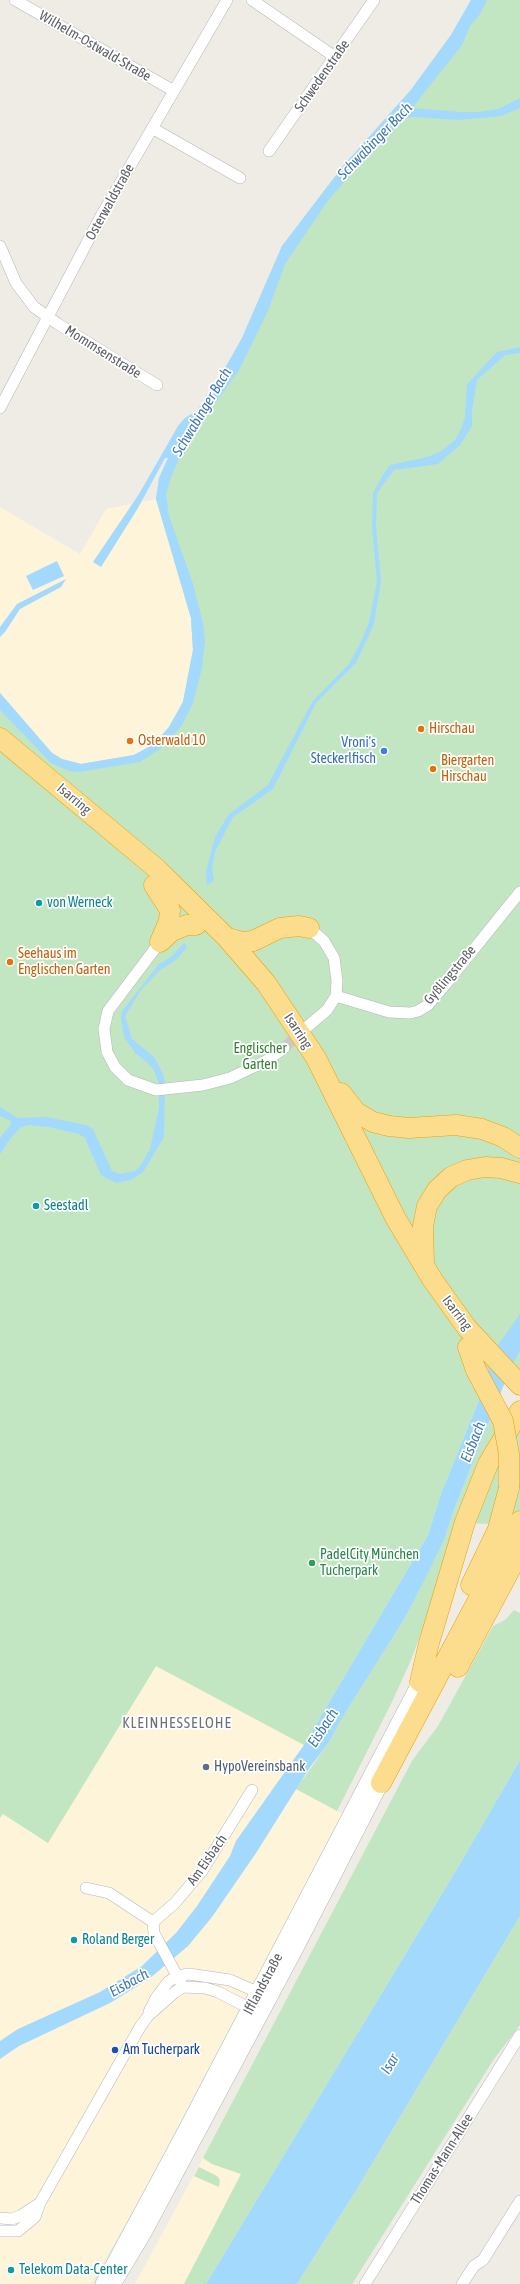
<!DOCTYPE html>
<html>
<head>
<meta charset="utf-8">
<style>
	body { margin:0 }
	canvas { display:block; background:#eeece4 }
</style>
</head>
<body>
<canvas width="520" height="2284"></canvas>
<script>
const ctx = document.querySelector('canvas').getContext('2d');
ctx.lineJoin = 'round';
function fillPath(path, color) { ctx.fillStyle = color; ctx.fill(path, 'evenodd'); }
const toPath = rows => new Path2D(rows.map(r => 'M' + r).join(''));
function strokePath(path, color, width, dash) { ctx.strokeStyle = color; ctx.lineWidth = width; ctx.lineCap = dash ? 'butt' : 'round'; ctx.setLineDash(dash || []); ctx.stroke(path); }
function label(font, color, halo, rows, align = 'center') {
  ctx.font = font + ' "Asap Condensed",sans-serif'; ctx.lineWidth = 3.5; ctx.setLineDash([]); ctx.textBaseline = 'middle'; ctx.strokeStyle = halo; ctx.fillStyle = color; for (const [text, x, y, turn = 0] of rows) {
    ctx.save(); ctx.translate(x, y); ctx.rotate((+turn || 0) * Math.PI / 180); ctx.textAlign = isNaN(turn) ? turn : align; if (halo) ctx.strokeText(text, 0, 0); ctx.fillText(text, 0, 0); ctx.restore();
  }
}
fillPath(toPath([
	[156,499,191,618,193,650,183,702,169,727,154,744,134,755,81,764,62,759,52,753,0,693,0,507,80,554,106,509],
	[156,1666,304,1745,236,1841,256,1853,296,1789,343,1814,141,2197,91,2284,0,2284,0,1818,3,1813,48,1843],
	[203,2158,213,2164,241,2174,202,2251,184,2284,135,2284]
]), '#fdf4da');
fillPath(toPath([
	[471,0,520,0,520,1375,511,1367,481,1395,441,1494,428,1535,304,1745,156,1666,48,1843,3,1814,0,1818,0,693,52,753,62,759,81,764,134,755,154,744,169,727,183,702,193,650,191,618,156,499,159,478,168,459,168,445,178,426,185,418,197,411,228,363,242,338,282,246,343,166,410,91,451,35],
	[492,1415,499,1439,498,1509,491,1524,462,1523,411,1660,391,1704,337,1811,296,1789,328,1744,342,1718,405,1618,445,1538,453,1512],
	[520,1425,520,1511,511,1517,517,1496,519,1472,515,1433],
	[514,1610,520,1613,520,1760,460,1864,206,2284,184,2284,241,2174,212,2164,203,2158,412,1761,438,1726,493,1626,505,1620],
	[520,1916,520,2025,494,2059,352,2284,297,2284,357,2189],
	[199,2167,217,2176,220,2180,219,2187,194,2176]
]), '#c1e6c1');
fillPath(toPath([
	[471,0,487,0,480,14,470,26,462,45,412,108,460,112,478,112,498,109,520,98,520,108,501,116,480,118,458,120,413,117,403,119,374,149,329,199,285,264,267,313,239,370,193,434,181,454,171,477,166,494,169,516,193,584,203,623,205,641,202,668,193,703,182,725,163,747,140,762,79,772,69,771,51,763,0,710,0,693,52,753,62,759,81,764,134,755,154,744,169,727,183,702,193,650,191,618,156,499,159,478,168,458,165,458,138,508,101,567,93,562,139,494,178,426,185,418,197,411,228,363,242,338,282,246,343,166,410,91,451,35],
	[520,347,520,353,505,355,477,380,472,411,472,426,460,445,438,464,394,470,377,493,376,526,381,581,374,624,356,663,316,703,273,789,233,817,215,852,212,868,214,880,207,886,206,872,215,837,229,814,268,785,312,702,349,664,359,646,369,622,377,582,372,526,373,493,383,475,390,465,427,457,440,452,455,440,461,429,465,417,467,385,470,381,497,352],
	[57,561,64,576,33,590,26,576],
	[66,579,61,587,20,609,5,632,0,637,0,627,17,604],
	[184,943,187,947,176,960,159,971,141,990,125,1016,132,1039,154,1057,163,1074,165,1083,164,1137,143,1172,131,1180,116,1183,101,1175,85,1138,79,1134,49,1127,29,1125,21,1127,11,1138,0,1154,0,1138,11,1124,11,1121,0,1116,0,1107,18,1118,46,1117,86,1125,93,1129,112,1171,120,1174,135,1171,141,1165,150,1149,159,1108,159,1084,154,1070,147,1062,136,1054,124,1037,121,1019,122,1011,159,964,171,957],
	[520,1314,520,1351,511,1367,453,1512,445,1538,428,1573,405,1618,342,1718,328,1744,310,1767,256,1853,212,1917,188,1946,149,1979,110,2003,19,2046,0,2059,0,2041,18,2029,100,1992,142,1966,176,1933,197,1906,230,1856,236,1841,304,1745,428,1535,441,1494,481,1395,494,1351],
	[520,1760,520,1916,357,2189,297,2284,206,2284,460,1864]
]), '#a4d9fe');
strokePath(toPath([
	[284,1048,303,1030]
]), '#cac9c4', 11, [11, 5.5]);
const street = toPath([
	[15,0,174,91],
	[252,0,335,57],
	[152,128,240,178],
	[269,151,374,0],
	[0,246,16,283,34,307,58,324,157,385],
	[0,408,101,216,227,0],
	[160,942,108,1011,104,1029,107,1052,115,1067,128,1080,156,1090,203,1085,230,1078,266,1061,284,1048],
	[336,996,389,1012,410,1013,418,1011,428,1005,445,985,520,892],
	[307,1027,327,1010,336,996,337,981,334,958,324,941,309,928],
	[86,1888,109,1893,153,1922,154,1933,183,1987],
	[153,1922,175,1903,202,1871,252,1790],
	[149,2012,156,1998,168,1982,177,1976,189,1974,230,1980,264,1995],
	[0,2218,12,2219,20,2216,40,2203],
	[0,2231,18,2231,35,2217,40,2203,140,2027,148,2016,175,1992,183,1987,205,1988,218,1992,255,2011],
	[365,2284,520,2035],
	[462,2284,474,2266,483,2260,520,2201]
]);
const secondary = toPath([
	[117,2278,145,2231,295,1950,381,1783],
	[103,2284,182,2137,420,1682]
]);
const highway = toPath([
	[0,738,157,869,227,938,266,983,316,1058,396,1219,432,1279,467,1328,520,1385],
	[154,885,170,910,169,921,160,942],
	[227,938,242,942,253,941,280,928,299,926,309,928],
	[160,942,172,931,187,925,196,925],
	[341,1093,356,1112,373,1122,389,1126,409,1128,456,1125,482,1129,503,1137,520,1148],
	[424,1265,423,1226,427,1206,437,1190,451,1177,467,1170,485,1167,501,1168,520,1173],
	[468,1347,476,1370],
	[471,1585,498,1529,509,1488],
	[458,1667,520,1551],
	[420,1682,429,1643,465,1522,488,1464,520,1411],
	[381,1783,520,1521]
]);
strokePath(street, '#b4b7bb', 12);
strokePath(secondary, '#b3b7bb', 16);
strokePath(highway, '#f0a002', 21);
strokePath(street, '#fff', 11);
strokePath(secondary, '#fff', 15);
strokePath(highway, '#fcdd8d', 20);
const highwayBridge = toPath([
	[476,1370,503,1421,509,1454,509,1488]
]);
strokePath(highwayBridge, '#f0a002', 21, []);
strokePath(highwayBridge, '#fcdd8d', 20);
for (const [x, y, r, color] of [
	[421,729,4,"#e8710a"],
	[130,741,4,"#e8710a"],
	[384,751,4,"#3f7fe0"],
	[433,769,4,"#e8710a"],
	[39,903,4,"#0f9aa8"],
	[10,962,4,"#e8710a"],
	[36,1206,4,"#0f9aa8"],
	[312,1563,4,"#2e9e5b"],
	[206,1767,4,"#5c6f8a"],
	[74,1940,4,"#0f9aa8"],
	[115,2050,4,"#1a4fb4"],
	[11,2270,4,"#0f9aa8"]
]) { const dot = new Path2D(); dot.arc(x, y, r, 0, 2 * Math.PI); ctx.fillStyle = color; ctx.fill(dot); strokePath(dot, '#fff', 1.5); }
label('14px', '#5c6064', '#fff', [
	["Wilhelm-Ostwald-Straße",95,46,30],
	["Schwedenstraße",322,76,-55],
	["Osterwaldstraße",110,202,-61],
	["Mommsenstraße",103,352,32],
	["Isarring",74,799,40],
	["Gyßlingstraße",450,975,-50],
	["Isarring",298,1031,57],
	["Isarring",457,1313,53],
	["Am Eisbach",207,1860,-55],
	["Ifflandstraße",263,1984,-62],
	["Thomas-Mann-Allee",442,2159,-58]
]);
label('14px', '#c56008', '#fff', [
	["Hirschau",429,729],
	["Osterwald 10",138,741],
	["Biergarten",441,761],
	["Hirschau",441,777],
	["Seehaus im",18,954],
	["Englischen Garten",18,970]
], 'left');
label('14px', '#366cbe', '#fff', [
	["Vroni's",376,743],
	["Steckerlfisch",376,759]
], 'right');
label('14px', '#0d838f', '#fff', [
	["von Werneck",47,903],
	["Seestadl",44,1206],
	["Roland Berger",82,1940],
	["Telekom Data-Center",19,2270]
], 'left');
label('14px', '#358237', '#fff', [
	["Englischer",260,1049],
	["Garten",260,1065]
]);
label('14px', '#27864d', '#fff', [
	["PadelCity München",320,1555],
	["Tucherpark",320,1571]
], 'left');
label('14px', '#4e5e75', '#fff', [
	["HypoVereinsbank",214,1767]
], 'left');
label('14px', '#164399', '#fff', [
	["Am Tucherpark",123,2050]
], 'left');
label('italic 15px', '#417ab0', '#fff', [
	["Schwabinger Bach",375,141,-46],
	["Schwabinger Bach",202,412,-59],
	["Eisbach",473,1442,-68],
	["Eisbach",323,1728,-57],
	["Eisbach",129,1983,-29],
	["Isar",390,2064,-59]
]);
ctx.letterSpacing = '1px';
label('15px', '#6d7276', '#fff', [
	["KLEINHESSELOHE",177,1723]
]);
ctx.letterSpacing = '0px';
</script>
</body>
</html>
